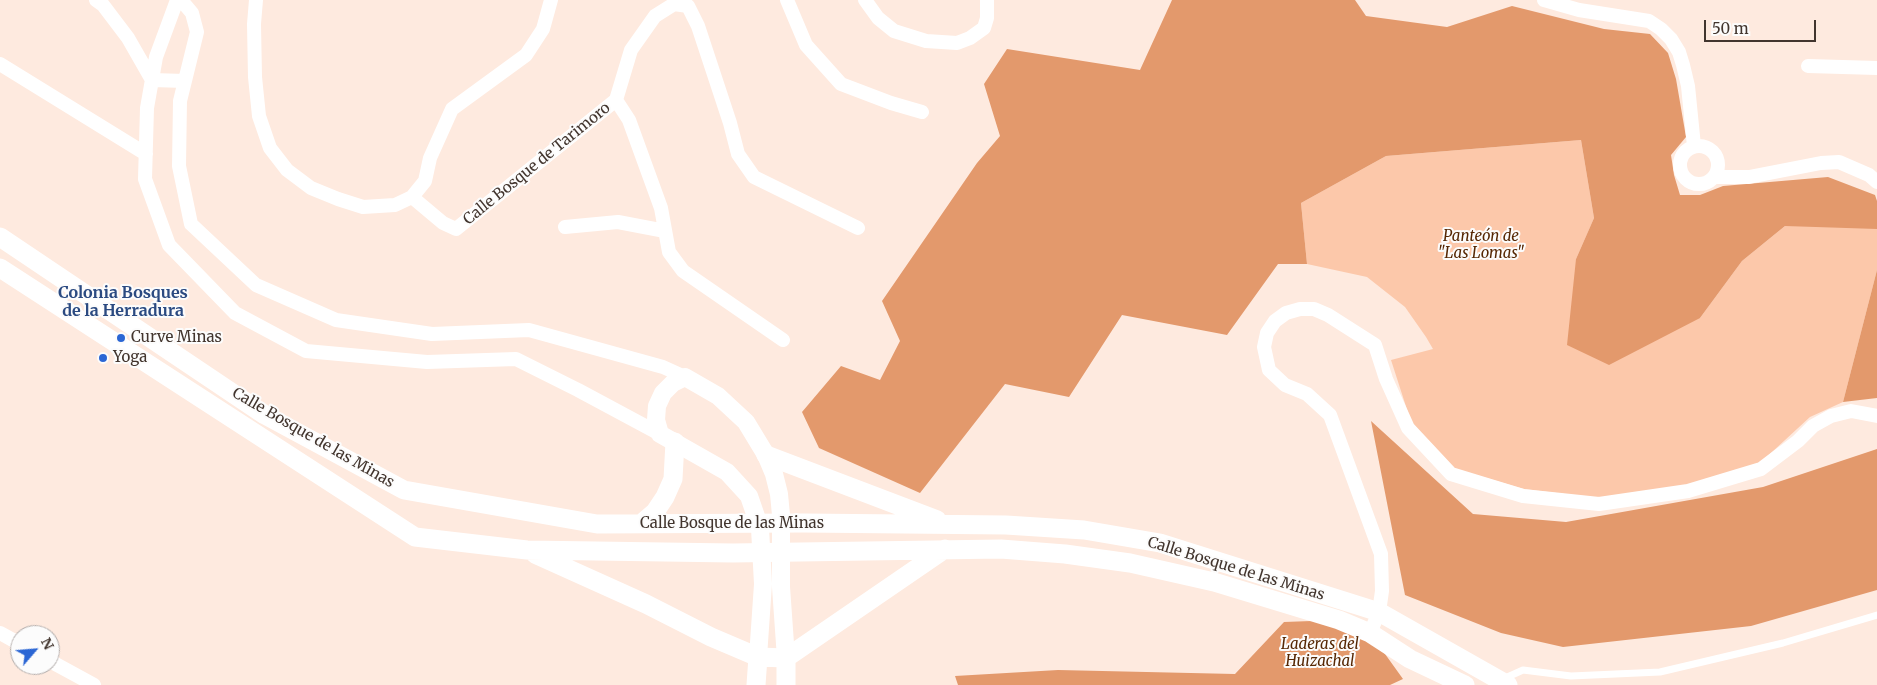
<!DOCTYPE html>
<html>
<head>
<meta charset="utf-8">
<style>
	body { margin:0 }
	#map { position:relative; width:1877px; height:685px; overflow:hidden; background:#feeadf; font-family:Merriweather,serif }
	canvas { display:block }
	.north { position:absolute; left:10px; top:625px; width:50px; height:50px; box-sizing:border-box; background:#fcfcfc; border:1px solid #b2acaa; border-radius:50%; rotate:63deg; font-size:14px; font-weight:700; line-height:20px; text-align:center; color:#42352e }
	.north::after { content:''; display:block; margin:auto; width:18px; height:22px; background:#2b66d4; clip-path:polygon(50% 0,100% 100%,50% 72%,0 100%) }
	.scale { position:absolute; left:1704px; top:20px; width:112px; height:22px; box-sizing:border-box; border:2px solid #42352e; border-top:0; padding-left:6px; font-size:15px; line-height:18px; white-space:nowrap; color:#42352e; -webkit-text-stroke:4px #fcfcfc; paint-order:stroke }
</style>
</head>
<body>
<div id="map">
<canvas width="1877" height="685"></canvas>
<div class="north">N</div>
<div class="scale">50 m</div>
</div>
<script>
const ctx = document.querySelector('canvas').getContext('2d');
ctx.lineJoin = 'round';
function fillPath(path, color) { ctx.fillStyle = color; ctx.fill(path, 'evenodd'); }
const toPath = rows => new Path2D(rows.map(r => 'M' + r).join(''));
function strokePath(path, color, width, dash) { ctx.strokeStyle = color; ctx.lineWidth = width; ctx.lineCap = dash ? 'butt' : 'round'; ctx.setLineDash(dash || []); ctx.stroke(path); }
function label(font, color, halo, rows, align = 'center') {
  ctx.font = font + ' Merriweather,serif'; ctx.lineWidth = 4; ctx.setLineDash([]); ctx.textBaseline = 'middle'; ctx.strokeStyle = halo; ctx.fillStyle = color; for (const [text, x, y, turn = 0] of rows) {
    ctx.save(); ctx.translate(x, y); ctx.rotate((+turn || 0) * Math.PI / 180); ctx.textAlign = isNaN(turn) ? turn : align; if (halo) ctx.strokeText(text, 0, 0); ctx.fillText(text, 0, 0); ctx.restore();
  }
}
fillPath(toPath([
	[1581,140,1594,218,1576,259,1700,318,1742,261,1790,222,1877,228,1877,270,1843,402,1810,417,1759,464,1683,486,1597,498,1524,489,1455,469,1411,422,1391,360,1433,349,1426,337,1405,307,1367,277,1307,264,1301,203,1386,156]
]), '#fcc8aa');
fillPath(toPath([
	[1172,0,1355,0,1366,16,1447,27,1512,6,1604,29,1650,34,1668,53,1676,79,1686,137,1671,155,1674,175,1680,195,1700,195,1723,186,1828,177,1875,195,1877,201,1877,229,1785,226,1742,261,1700,318,1609,365,1567,345,1576,259,1594,218,1581,140,1386,156,1301,203,1307,264,1278,264,1227,335,1122,315,1069,397,1005,384,920,493,819,448,802,412,841,366,880,380,900,341,882,301,977,163,1000,136,984,84,1007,49,1140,70],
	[1877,270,1877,398,1843,402],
	[1371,421,1473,514,1566,522,1763,487,1877,449,1877,590,1751,626,1563,647,1501,633,1405,595],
	[1339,620,1370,633,1403,679,1390,685,958,685,955,676,1058,670,1235,674,1284,622]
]), '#e3996c');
strokePath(toPath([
	[1503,679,1523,670,1571,676,1660,672,1783,643,1877,615]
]), '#fff', 7);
strokePath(toPath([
	[96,0,103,5,128,38,152,80,185,81],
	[177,0,156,57,147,108,145,179,169,245,235,313,306,351,427,362,516,359,578,390,660,434],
	[181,0,192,13,197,32,180,101,179,166,191,224,256,285,336,320,432,334,529,330,663,367,685,377],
	[256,0,254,24,255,77,259,116,270,148,287,170,311,188,338,199,363,207,395,205,412,197,425,181,430,158,452,109,526,55,543,29,551,0],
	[787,0,806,45,841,84,891,103,922,112],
	[865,0,878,18,894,31,926,41,957,43,970,38,984,28,987,18,987,0],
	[1544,0,1579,10,1649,21,1661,29,1671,39,1679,52,1683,65,1688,86,1694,146],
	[0,64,146,154],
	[1808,66,1877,68],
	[616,100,629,120,661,208,669,252,683,271,783,340],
	'1680 165a19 19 0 1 1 38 0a19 19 0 1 1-38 0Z',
	[1715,177,1749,177,1821,163,1839,162,1869,175,1877,182],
	[412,197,443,223,456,229,616,100,631,50,655,16,674,4,688,6,698,26,730,123,738,154,754,177,858,228],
	[565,227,618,222,665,231],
	[0,633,20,644],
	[1370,633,1379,612,1382,591,1381,554,1330,415,1307,394,1285,385,1269,370,1264,347,1267,333,1275,321,1286,313,1300,309,1314,309,1328,315,1375,345,1386,379,1408,428,1451,474,1523,496,1599,504,1688,491,1761,469,1798,441,1813,426,1831,416,1851,411,1877,416],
	[50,661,94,685]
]), '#fff', 14);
strokePath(toPath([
	[758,657,763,584,760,528,749,496,727,472,660,434,656,420,657,406,663,393,673,383,685,377,718,396,746,422,766,455,774,474,779,494,781,515,781,587,786,658]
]), '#fff', 18);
strokePath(toPath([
	[0,237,265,415,404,490,597,524,803,523,1006,525,1084,530,1160,543,1379,612,1508,685],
	[0,268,415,537,527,550,733,553,1001,549,1065,554,1130,563,1214,582,1339,620,1370,633,1410,659,1465,685],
	[766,455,937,520],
	[641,524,655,512,665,497,673,479,675,442],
	[535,554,646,604,711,637,758,657,786,658,945,549],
	[756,685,758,657],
	[786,685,786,658]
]), '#fff', 19);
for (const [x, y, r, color] of [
	[121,338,5,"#2b66d4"],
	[103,358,5,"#2b66d4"]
]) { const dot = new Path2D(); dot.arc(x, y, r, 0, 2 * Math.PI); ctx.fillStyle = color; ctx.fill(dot); strokePath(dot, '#fcfcfc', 2); }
label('15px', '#42352e', '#fcfcfc', [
	["Calle Bosque de Tarimoro",537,164,-39],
	["Calle Bosque de las Minas",313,438,30],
	["Calle Bosque de las Minas",732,524],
	["Calle Bosque de las Minas",1236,569,17]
]);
label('italic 15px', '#562703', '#fcfcfc', [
	["Panteón de",1481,237],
	["\"Las Lomas\"",1481,254],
	["Laderas del",1320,645],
	["Huizachal",1320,662]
]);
label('15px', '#42352e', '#fcfcfc', [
	["Curve Minas",131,338],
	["Yoga",113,358]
], 'left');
label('bold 16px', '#2b4a81', '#fcfcfc', [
	["Colonia Bosques",123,293],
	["de la Herradura",123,311]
]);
</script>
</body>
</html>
